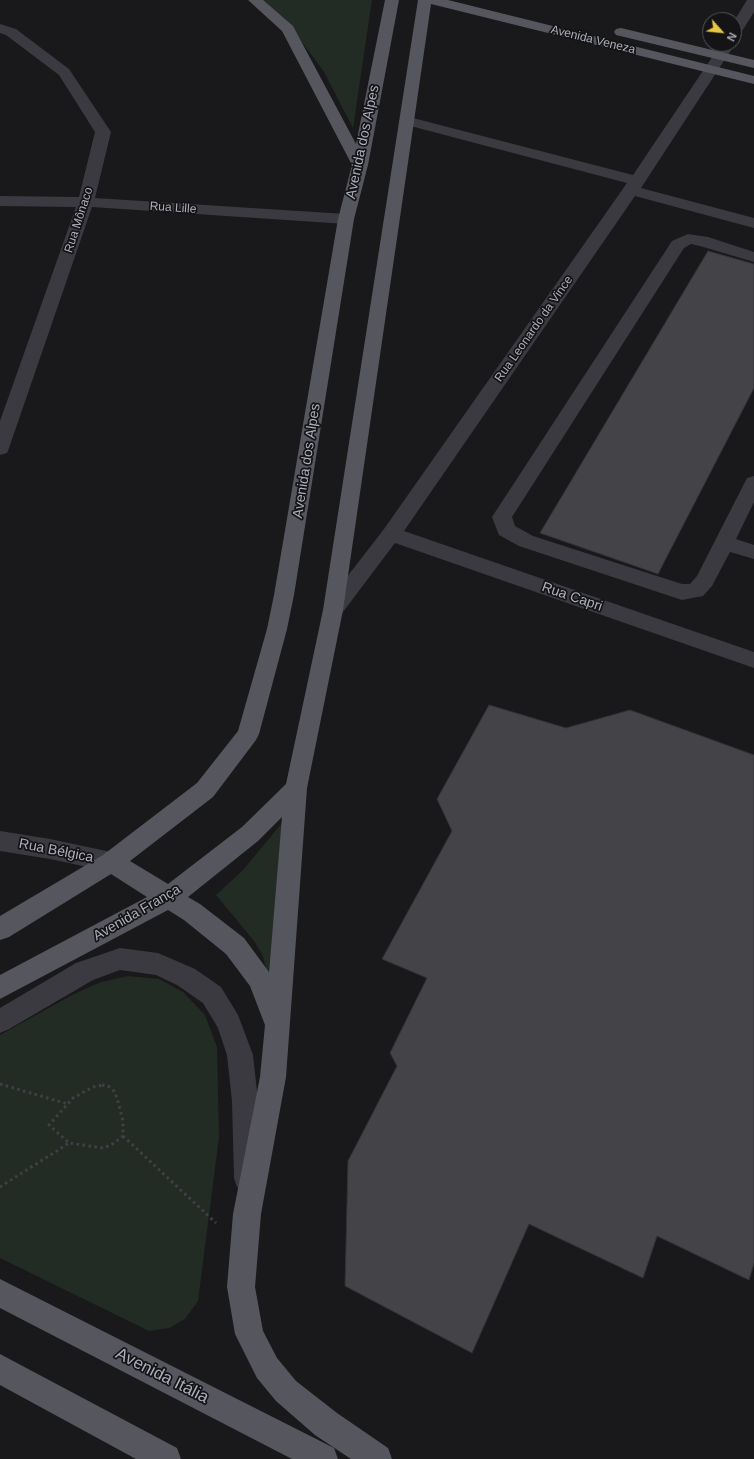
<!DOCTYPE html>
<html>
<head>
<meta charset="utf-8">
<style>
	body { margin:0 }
	#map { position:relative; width:754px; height:1459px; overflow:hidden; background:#19191b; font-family:Helvetica,sans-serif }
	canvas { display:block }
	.north { position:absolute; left:702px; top:12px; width:40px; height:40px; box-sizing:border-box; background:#141416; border:1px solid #515258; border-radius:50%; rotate:117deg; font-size:11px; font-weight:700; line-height:16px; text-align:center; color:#acaeba }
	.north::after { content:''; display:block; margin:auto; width:14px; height:18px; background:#e8c543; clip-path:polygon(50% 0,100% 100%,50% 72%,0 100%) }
</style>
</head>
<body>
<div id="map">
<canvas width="754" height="1459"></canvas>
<div class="north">N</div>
</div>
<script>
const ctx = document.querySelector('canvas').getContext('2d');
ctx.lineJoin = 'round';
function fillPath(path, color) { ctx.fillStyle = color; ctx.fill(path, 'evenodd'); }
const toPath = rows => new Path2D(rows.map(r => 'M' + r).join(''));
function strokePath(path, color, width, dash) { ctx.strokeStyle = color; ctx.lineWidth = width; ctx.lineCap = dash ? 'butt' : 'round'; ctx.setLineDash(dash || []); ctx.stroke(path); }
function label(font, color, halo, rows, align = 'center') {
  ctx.font = font + ' Helvetica,sans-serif'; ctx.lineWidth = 3.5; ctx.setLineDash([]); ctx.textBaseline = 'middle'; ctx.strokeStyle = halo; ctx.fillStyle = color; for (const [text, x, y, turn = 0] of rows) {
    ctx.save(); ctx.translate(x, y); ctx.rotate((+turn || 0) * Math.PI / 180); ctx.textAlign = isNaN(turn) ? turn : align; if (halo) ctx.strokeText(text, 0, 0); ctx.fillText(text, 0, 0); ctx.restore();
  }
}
fillPath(toPath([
	[260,0,372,0,353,128,324,72,286,20],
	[282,823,271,951,268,974,262,954,254,941,216,895,243,870],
	[128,976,159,979,183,992,205,1015,217,1047,219,1137,198,1301,185,1319,169,1328,149,1331,0,1258,0,1035,74,994,101,982]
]), '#232b25');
const building = toPath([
	[708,251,754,264,754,388,658,574,540,533,708,251],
	[489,705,566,728,630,710,754,755,754,1263,749,1280,657,1236,643,1278,529,1224,472,1353,345,1286,348,1161,397,1066,390,1053,427,978,382,959,452,831,437,799,489,705]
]);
fillPath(building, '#434348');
strokePath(building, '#333337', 1);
strokePath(toPath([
	[0,1084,68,1104],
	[102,1085,108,1086,114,1091,117,1098,123,1121,123,1136,111,1145,103,1148,69,1143,49,1125,73,1098,93,1087,102,1085],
	[123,1136,216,1223],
	[0,1187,69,1143]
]), '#404147', 3, [2.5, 3.5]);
fillPath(toPath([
	[747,0,754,0,754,12,739,36,734,37,734,21,747,0],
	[0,24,16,29,69,69,111,132,95,198,346,214,352,216,354,219,352,222,346,224,92,207,9,448,7,453,0,455,0,421,76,207,0,206,0,196,79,197,95,132,59,75,6,35,0,33,0,24],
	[734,42,735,44,641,188,754,218,754,228,635,196,404,531,754,652,754,668,395,543,340,616,333,618,326,616,323,610,326,604,384,529,627,183,403,124,400,121,403,118,408,116,413,118,633,175,721,44,734,44,734,42],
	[688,234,708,237,754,252,754,262,700,246,691,244,684,248,512,517,515,526,533,536,682,584,690,584,697,576,747,478,754,476,754,502,736,539,754,545,754,559,730,552,712,586,703,596,682,600,519,546,499,535,492,517,672,241,688,234],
	[0,831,50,839,111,852,119,855,123,862,119,869,111,872,50,859,0,851,0,831],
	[120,948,158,953,195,969,221,987,238,1015,253,1055,258,1101,260,1178,257,1187,247,1191,237,1187,234,1178,232,1101,227,1055,218,1028,203,1003,177,985,156,975,120,970,93,980,9,1029,0,1033,0,1008,76,963,120,948]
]), '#3a3a40');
fillPath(toPath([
	[248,0,263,0,293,26,356,144,385,0,399,0,368,165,354,219,294,595,287,629,259,734,256,740,213,797,130,861,168,884,242,827,286,784,323,610,418,0,448,0,754,76,754,84,431,4,343,610,307,788,286,1077,261,1214,255,1287,263,1331,277,1358,296,1381,337,1413,388,1448,392,1459,351,1459,315,1435,276,1401,257,1378,235,1334,227,1287,233,1214,260,1077,265,1025,250,986,226,954,184,920,168,910,0,999,0,975,147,897,111,874,9,937,0,940,0,916,103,855,197,783,238,731,267,629,274,595,338,219,352,165,282,31,248,0],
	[282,817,269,972,244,938,200,904,188,897,258,841,282,817],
	[621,28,754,60,754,68,616,35,614,32,616,29,621,28],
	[0,1279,334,1448,338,1459,292,1459,0,1308,0,1279],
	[0,1354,177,1448,181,1459,136,1459,0,1385,0,1354]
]), '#56575e');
label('12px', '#acaeba', '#141416', [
	["Avenida Veneza",593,40,14],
	["Rua Lille",173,208,4],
	["Rua Mônaco",79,220,-72],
	["Rua Leonardo da Vince",534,329,-55]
]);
label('14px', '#acaeba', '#141416', [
	["Avenida dos Alpes",363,142,-78],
	["Avenida dos Alpes",307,461,-81],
	["Rua Capri",572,597,19],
	["Rua Bélgica",56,851,11],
	["Avenida França",137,913,-30]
]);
label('17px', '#acaeba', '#141416', [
	["Avenida Itália",162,1376,27]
]);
</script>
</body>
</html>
